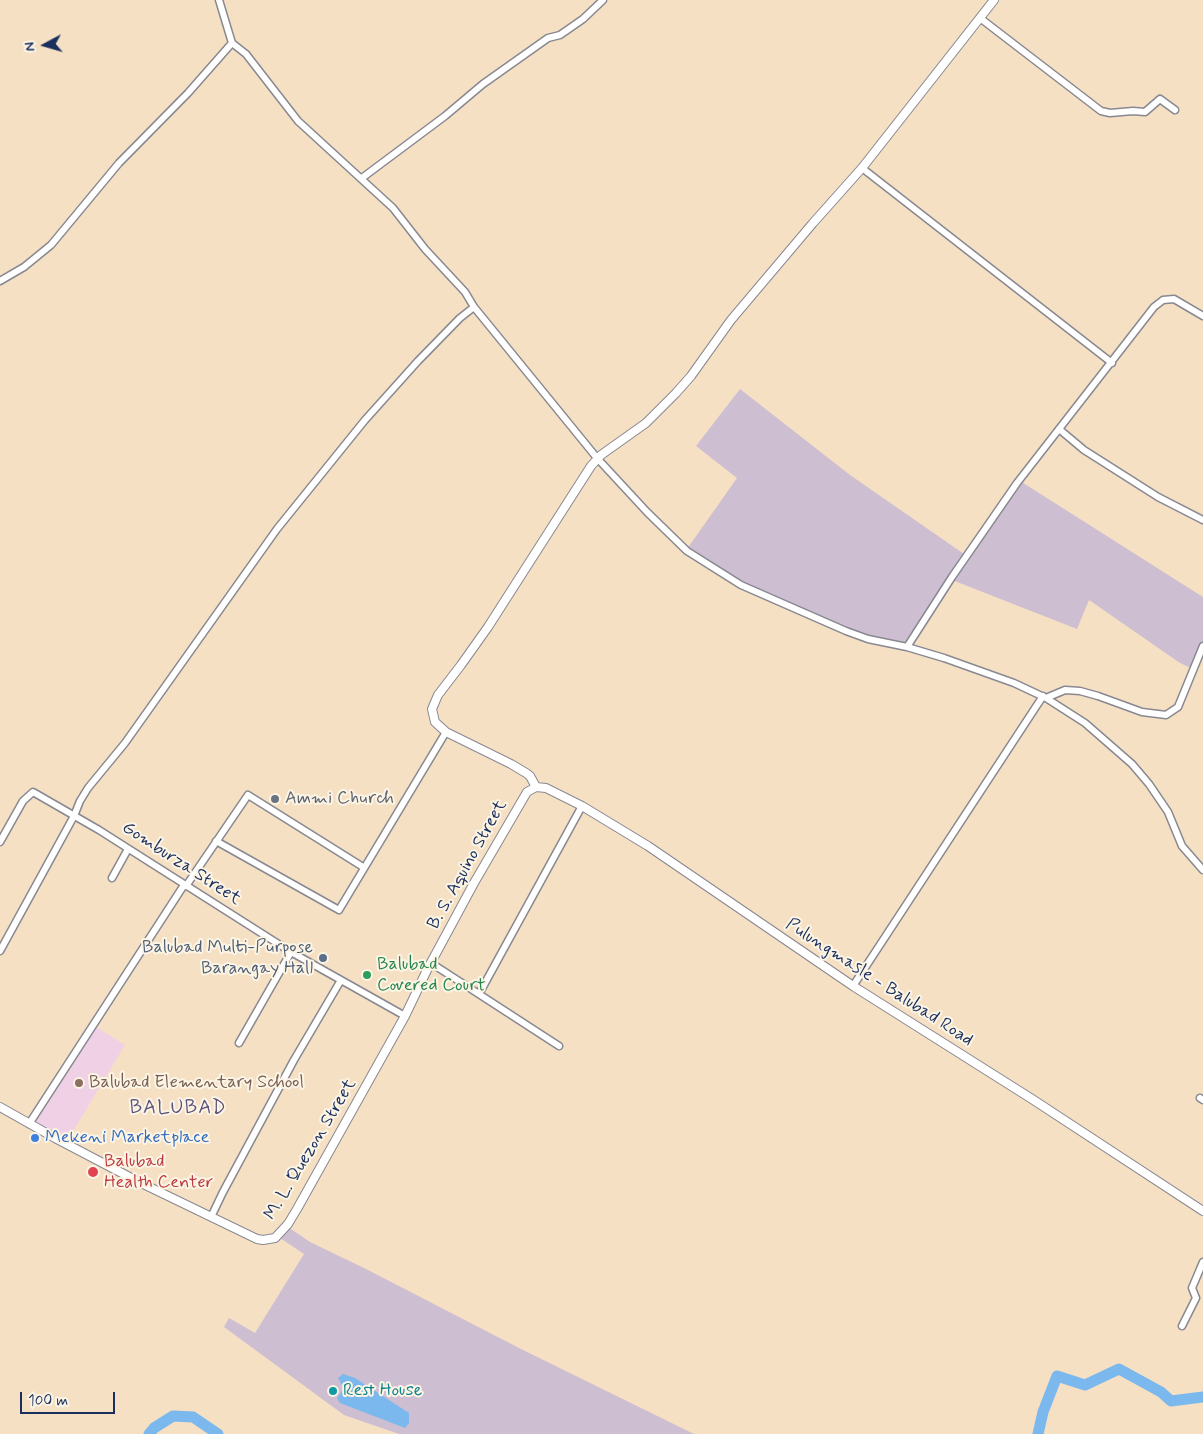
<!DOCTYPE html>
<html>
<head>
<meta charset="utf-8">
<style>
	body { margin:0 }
	#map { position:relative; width:1203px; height:1434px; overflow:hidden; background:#f5e0c4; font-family:Mynerve,sans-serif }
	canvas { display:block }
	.north { position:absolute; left:20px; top:20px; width:50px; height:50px; -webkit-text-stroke:4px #fcf5e5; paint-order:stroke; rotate:264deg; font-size:14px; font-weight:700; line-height:20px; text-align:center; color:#1b2f5e }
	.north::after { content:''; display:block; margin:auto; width:18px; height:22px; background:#1b2f5e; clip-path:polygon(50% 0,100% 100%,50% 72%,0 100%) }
	.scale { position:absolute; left:20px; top:1392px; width:95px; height:22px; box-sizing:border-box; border:2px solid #1b2f5e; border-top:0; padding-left:6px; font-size:15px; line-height:18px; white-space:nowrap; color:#1b2f5e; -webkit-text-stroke:4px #fcf5e5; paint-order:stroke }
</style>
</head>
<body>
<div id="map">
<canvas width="1203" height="1434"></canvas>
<div class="north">N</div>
<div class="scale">100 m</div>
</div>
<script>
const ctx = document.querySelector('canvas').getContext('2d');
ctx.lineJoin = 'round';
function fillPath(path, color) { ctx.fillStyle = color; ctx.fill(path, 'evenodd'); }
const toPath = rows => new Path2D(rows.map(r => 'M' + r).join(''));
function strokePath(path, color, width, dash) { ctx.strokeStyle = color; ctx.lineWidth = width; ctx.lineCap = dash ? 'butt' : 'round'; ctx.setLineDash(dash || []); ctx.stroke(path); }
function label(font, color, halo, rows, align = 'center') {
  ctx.font = font + ' Mynerve,sans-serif'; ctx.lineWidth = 4; ctx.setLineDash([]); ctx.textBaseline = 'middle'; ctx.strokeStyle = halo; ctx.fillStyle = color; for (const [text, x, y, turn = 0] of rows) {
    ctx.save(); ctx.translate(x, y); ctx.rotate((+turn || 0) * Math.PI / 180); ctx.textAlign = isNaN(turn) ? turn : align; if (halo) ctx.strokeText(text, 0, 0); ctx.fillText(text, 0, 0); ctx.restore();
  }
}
fillPath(toPath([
	[93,1025,125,1045,66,1143,32,1122]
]), '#f0d0e4');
fillPath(toPath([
	[740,389,850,475,964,554,901,648,846,628,741,584,687,549,737,478,696,446],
	[1020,481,1203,597,1203,643,1193,669,1180,663,1089,600,1077,629,952,580],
	[288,1227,310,1242,368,1270,521,1349,694,1434,399,1434,344,1415,224,1327,229,1318,255,1333,304,1254,280,1238]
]), '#cebed1');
fillPath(toPath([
	[343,1374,355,1378,409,1413,409,1423,405,1428,340,1403,337,1398,344,1389,338,1378]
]), '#7bb8ed');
strokePath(toPath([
	[149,1434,154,1428,173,1416,193,1417,218,1434],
	[1038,1434,1043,1412,1057,1376,1085,1385,1119,1369,1161,1392,1171,1401,1203,1397]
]), '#7bb8ed', 11);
const minor = toPath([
	[219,0,232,43,246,54,298,121,393,208,425,249,465,292,474,307,597,458,647,512,687,551,741,585,846,631,868,639,907,647,944,658,1014,683,1046,698,1085,723,1132,764,1149,784,1168,812,1182,846,1203,870],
	[980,18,1101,111,1110,113,1133,111,1145,112,1160,99,1175,110],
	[862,168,1112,363],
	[362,178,445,116,483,84,548,38,560,35,583,19,603,0],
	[0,281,24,267,51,245,119,163,188,93,232,43],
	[1059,429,1084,450,1158,497,1203,520],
	[907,647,952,577,1017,483,1154,307,1163,300,1174,299,1203,316],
	[1046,698,1065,690,1080,691,1098,696,1142,712,1166,715,1178,707,1203,646],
	[216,841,339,910,446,732],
	[0,842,23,801,33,792,99,830,291,952,405,1016],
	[112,878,128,849],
	[186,886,248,795,363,867],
	[0,951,74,816,80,801,88,788,125,743,277,529,365,420,418,361,460,318,474,307],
	[431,963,559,1046],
	[853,986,1043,696],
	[479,994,582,806],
	[239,1043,291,952],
	[1200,1098,1203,1100],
	[29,1124,184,885],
	[211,1217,223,1192,294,1060,341,980],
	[1182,1326,1196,1298,1192,1288,1203,1262]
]);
const tertiary = toPath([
	[536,787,530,776,526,773,511,764,446,732,435,722,432,709,438,695,461,665,488,627,591,466,601,455,646,423,676,393,691,376,731,320,813,223,862,168,994,0],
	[536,787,546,788,582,806,648,846,853,986,1032,1099,1203,1211],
	[0,1107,55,1138,139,1182,257,1239,263,1240,275,1238,288,1224,297,1209,405,1016,427,970,474,883,527,792,536,787]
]);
strokePath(minor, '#888891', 9);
strokePath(tertiary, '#888891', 10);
strokePath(minor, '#fff', 6);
strokePath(tertiary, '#fff', 8);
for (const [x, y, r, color] of [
	[275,799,5,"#6b7280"],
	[323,958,5,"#5c6f8a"],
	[367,975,5,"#2e9e5b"],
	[79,1083,5,"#8d6e63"],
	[35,1138,5,"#3f7fe0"],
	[93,1172,6,"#e0444e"],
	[333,1391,5,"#0f9aa8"]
]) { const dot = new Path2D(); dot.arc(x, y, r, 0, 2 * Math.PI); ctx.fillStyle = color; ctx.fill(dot); strokePath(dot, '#fcf5e5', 2); }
label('18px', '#5b616d', '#fcf5e5', [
	["Ammi Church",285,799]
], 'left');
label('18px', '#1b2f5e', '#fcf5e5', [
	["Gomburza Street",181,864,33],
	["B. S. Aquino Street",468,865,-61],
	["Pulungmasle - Balubad Road",879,983,33],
	["M. L. Quezon Street",311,1150,-59]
]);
label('18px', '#4e5e75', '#fcf5e5', [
	["Balubad Multi-Purpose",313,948],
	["Barangay Hall",313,969]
], 'right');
label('18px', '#27864d', '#fcf5e5', [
	["Balubad",377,965],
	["Covered Court",377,986]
], 'left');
label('18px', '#785e54', '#fcf5e5', [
	["Balubad Elementary School",89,1083]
], 'left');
label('18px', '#366cbe', '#fcf5e5', [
	["Mekeni Marketplace",45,1138]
], 'left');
label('18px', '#be3a42', '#fcf5e5', [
	["Balubad",104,1162],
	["Health Center",104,1183]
], 'left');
label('18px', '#0d838f', '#fcf5e5', [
	["Rest House",343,1391]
], 'left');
ctx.letterSpacing = '1px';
label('20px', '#5c537c', '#fcf5e5', [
	["BALUBAD",178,1109]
]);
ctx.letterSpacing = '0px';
</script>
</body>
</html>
